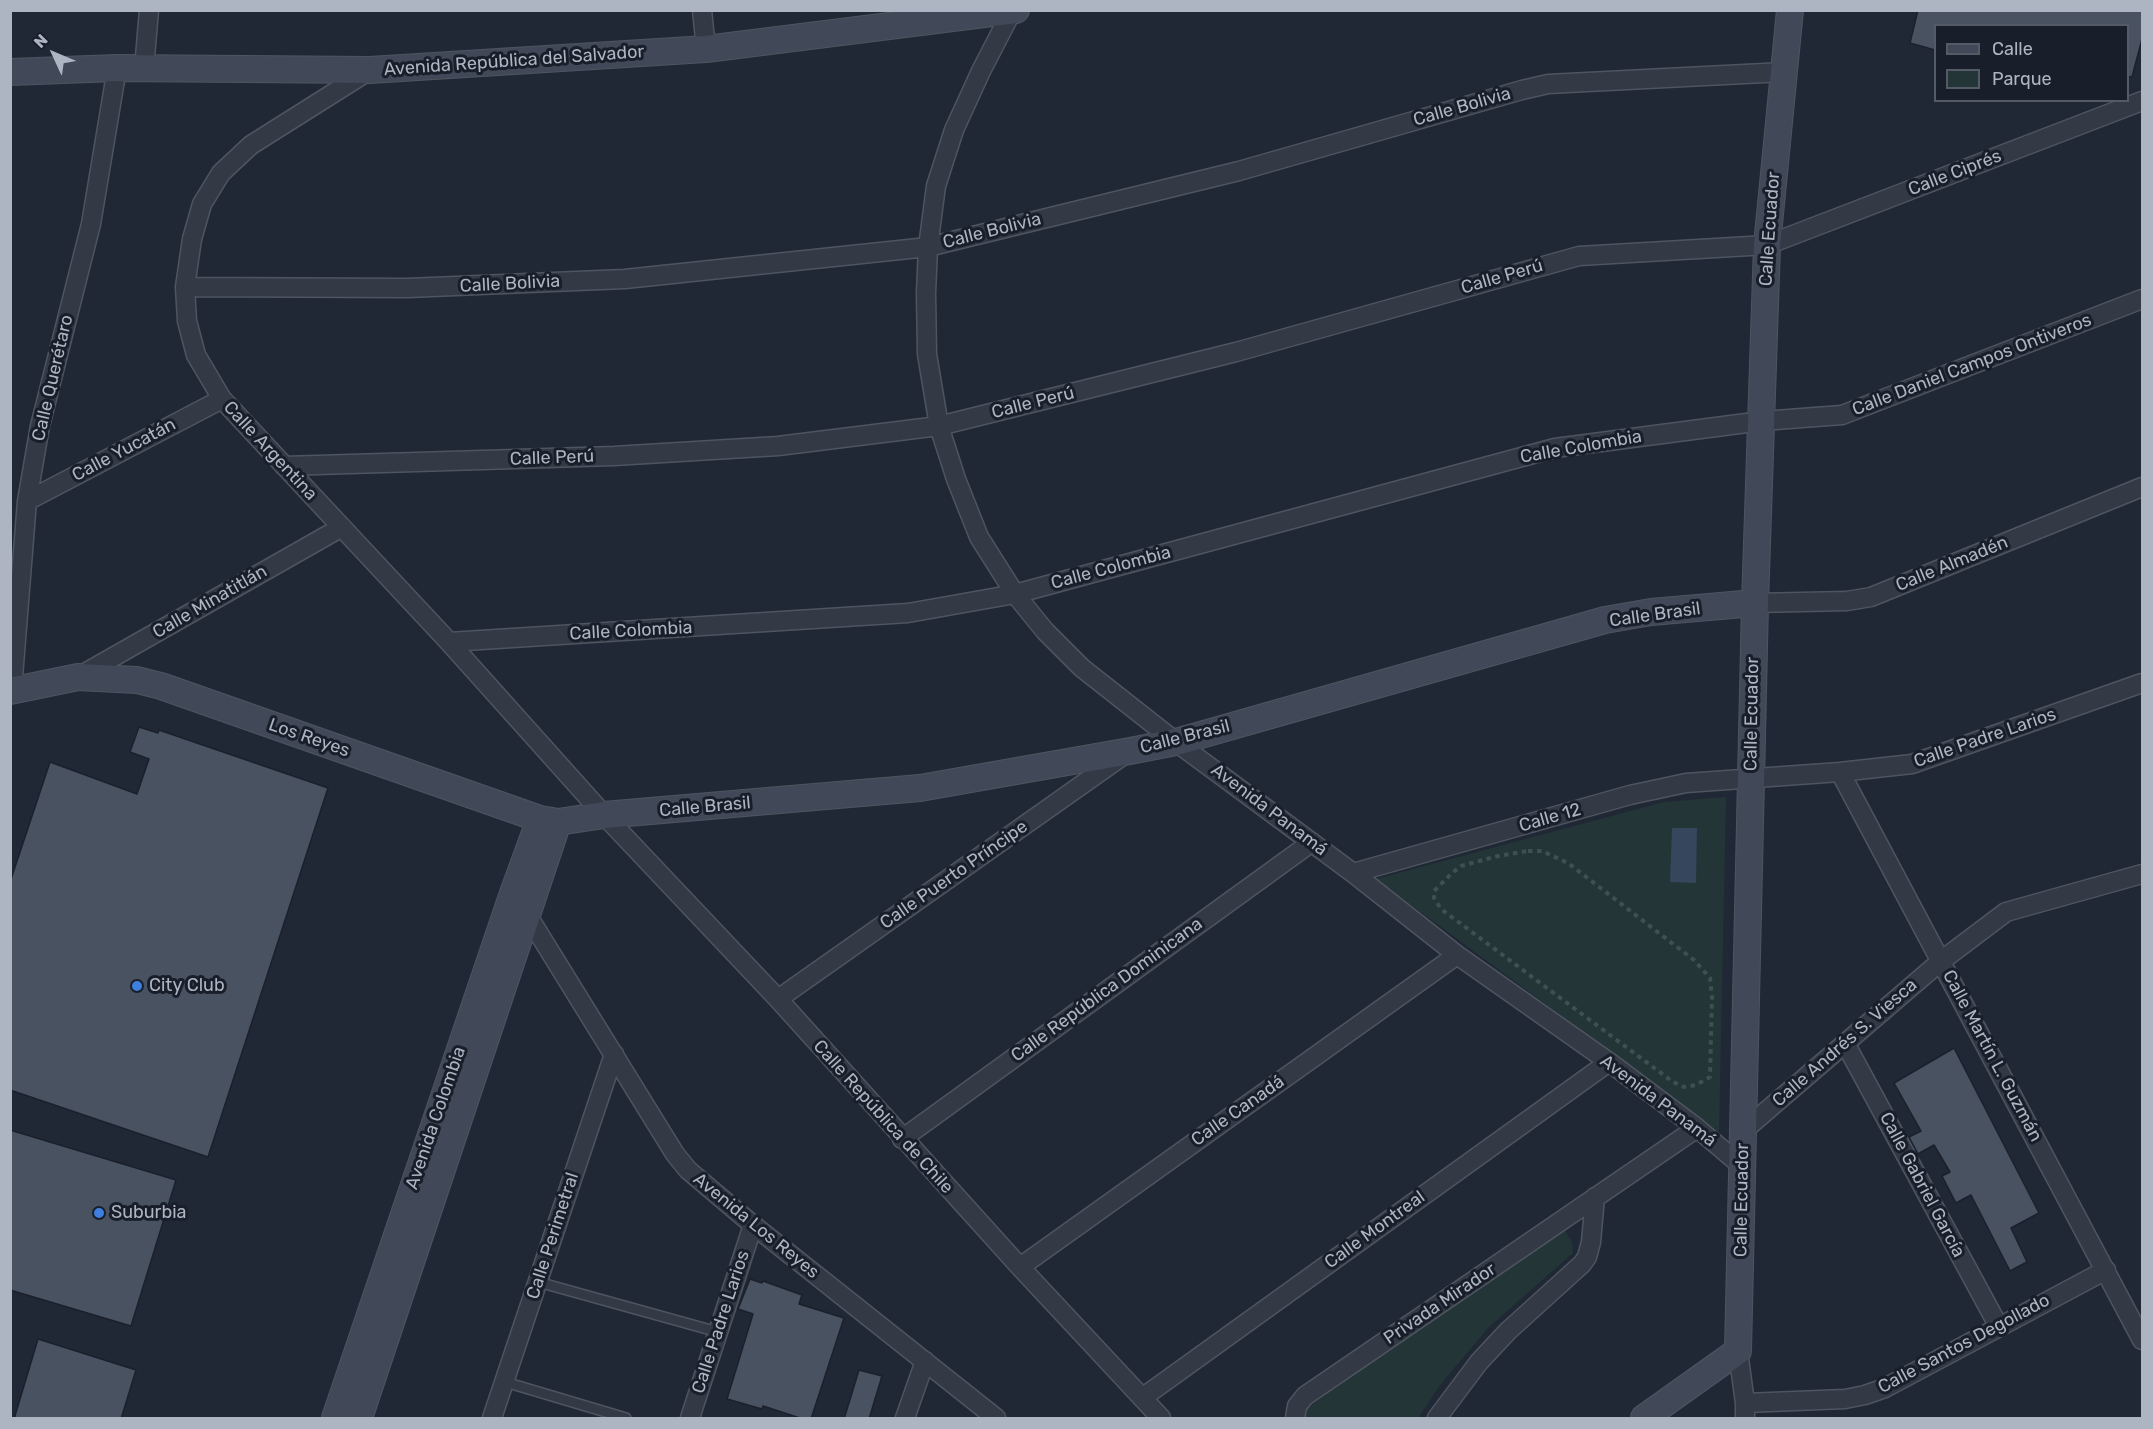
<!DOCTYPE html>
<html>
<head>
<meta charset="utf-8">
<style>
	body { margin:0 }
	#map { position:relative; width:2153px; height:1429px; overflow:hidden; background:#202835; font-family:Rubik,sans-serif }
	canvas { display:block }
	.frame { position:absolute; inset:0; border:12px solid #adb5c2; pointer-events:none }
	.legend { position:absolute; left:1934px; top:24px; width:195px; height:78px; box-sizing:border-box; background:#191f2a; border:2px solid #545b67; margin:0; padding:8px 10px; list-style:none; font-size:18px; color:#adb5c2 }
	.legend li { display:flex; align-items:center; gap:12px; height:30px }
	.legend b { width:30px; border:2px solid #545b67 }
	.north { position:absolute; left:24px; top:24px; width:60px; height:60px; -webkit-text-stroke:4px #191f2a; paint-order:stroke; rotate:314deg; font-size:16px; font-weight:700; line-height:24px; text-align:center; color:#adb5c2 }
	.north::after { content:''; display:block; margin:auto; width:21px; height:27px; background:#adb5c2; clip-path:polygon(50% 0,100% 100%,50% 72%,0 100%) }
</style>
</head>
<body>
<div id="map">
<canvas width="2153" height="1429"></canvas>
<div class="frame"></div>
<ul class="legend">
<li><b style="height:8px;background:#414958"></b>Calle</li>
<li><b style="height:16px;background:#233537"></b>Parque</li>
</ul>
<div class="north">N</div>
</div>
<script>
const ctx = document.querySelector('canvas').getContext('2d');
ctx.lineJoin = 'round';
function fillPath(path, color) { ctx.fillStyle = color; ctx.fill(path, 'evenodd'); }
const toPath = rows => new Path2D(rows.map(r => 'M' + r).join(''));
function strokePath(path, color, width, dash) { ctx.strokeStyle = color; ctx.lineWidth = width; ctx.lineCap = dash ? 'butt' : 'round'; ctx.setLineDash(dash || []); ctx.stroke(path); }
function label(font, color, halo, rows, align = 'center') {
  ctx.font = font + ' Rubik,sans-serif'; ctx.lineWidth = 6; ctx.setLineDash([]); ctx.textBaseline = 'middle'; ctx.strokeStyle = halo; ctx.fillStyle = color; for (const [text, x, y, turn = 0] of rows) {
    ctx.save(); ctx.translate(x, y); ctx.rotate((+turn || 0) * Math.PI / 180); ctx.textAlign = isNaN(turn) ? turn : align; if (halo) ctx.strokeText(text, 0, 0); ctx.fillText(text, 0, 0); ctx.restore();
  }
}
fillPath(toPath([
	[1726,797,1719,1132,1376,879,1664,802],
	[1565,1231,1572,1242,1573,1253,1489,1327,1441,1384,1418,1418,1304,1418,1305,1410,1553,1233]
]), '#233537');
fillPath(toPath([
	[1672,828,1697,828,1696,883,1670,882]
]), '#36465d');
const building = toPath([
	[1918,10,2142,10,2142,39,2132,77,2127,76,2127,26,1935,26,1935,50,1910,43,1918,10],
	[139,727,158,733,159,730,328,788,208,1157,10,1090,10,882,50,762,137,794,149,759,130,752,139,727],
	[1954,1048,2039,1213,2011,1228,2027,1262,2010,1271,1971,1195,1956,1203,1942,1176,1950,1172,1934,1145,1918,1154,1909,1137,1921,1131,1894,1083,1954,1048],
	[10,1130,176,1180,131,1326,10,1290,10,1130],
	[750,1279,762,1283,763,1281,802,1295,799,1304,844,1318,811,1419,803,1419,763,1406,762,1409,727,1399,753,1314,738,1309,750,1279],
	[38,1339,136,1370,121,1419,14,1419,38,1339],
	[859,1370,882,1376,869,1419,844,1419,859,1370]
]);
fillPath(building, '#485260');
strokePath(building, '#1b212c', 1.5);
const lane = toPath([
	[538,1282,718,1332],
	[505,1382,626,1418]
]);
const street = toPath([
	[702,10,706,49],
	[1012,11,981,71,954,130,936,186,928,247,926,293,927,354,939,426,956,479,979,537,1015,594,1045,631,1082,668,1176,742,1353,873,1457,955,1609,1062,1697,1128,1743,1167],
	[144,69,149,10],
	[370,70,251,145,221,173,202,204,192,239,185,287,187,321,196,355,222,399,449,642,604,815,778,999,1020,1267,1161,1418],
	[185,287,407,288,625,279,928,247,1239,171,1522,90,1548,84,1784,72],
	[284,466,614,456,778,446,939,426,1236,352,1579,256,1767,245,2142,101],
	[27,501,222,399],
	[1755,603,1847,601,1871,597,2142,487],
	[449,642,908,613,1015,594,1555,448,1762,421,1842,415,2142,299],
	[78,677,342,527],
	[12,690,27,501,40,426,91,224,117,68],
	[1840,772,2142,1340],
	[1353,873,1630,795,1686,783,1840,772,1912,764,2142,683],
	[523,908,675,1154,688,1170,753,1225,996,1418],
	[778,999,1124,755],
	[1845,1043,1999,1327],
	[1743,1131,1941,961,2006,912,2142,874],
	[902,1139,1312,842],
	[1020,1267,1457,955],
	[1738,1351,1745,1403,1745,1418],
	[1142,1398,1609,1062],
	[1745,1403,1845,1399,1865,1395,1885,1388,2106,1270],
	[492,1418,614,1054],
	[690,1418,753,1225],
	[905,1418,925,1361],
	[1295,1418,1297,1406,1305,1396,1697,1128],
	[1437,1418,1479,1362,1508,1331,1582,1264,1587,1257,1591,1242,1595,1197]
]);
const secondary = toPath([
	[10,72,117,68,370,70,706,49,1016,10],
	[10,691,78,677,137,680,161,686,540,819,558,822,604,815,920,788,1130,751,1176,742,1605,620,1651,612,1755,603],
	[335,1418,513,893,540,819],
	[359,1418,558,822],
	[1644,1418,1738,1351,1755,603,1767,245,1790,10]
]);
strokePath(lane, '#4e5560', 12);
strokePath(street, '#4e5560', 21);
strokePath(secondary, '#4e5560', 28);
strokePath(toPath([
	[1528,851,1542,851,1568,863,1694,960,1710,978,1712,997,1710,1077,1696,1085,1684,1087,1673,1082,1441,909,1434,898,1434,891,1452,873,1461,866,1498,856,1528,851]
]), '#3f5053', 4, [4.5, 4.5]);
strokePath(lane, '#333a45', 9);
strokePath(street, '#333a45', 18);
strokePath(secondary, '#414958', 26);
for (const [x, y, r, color] of [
	[137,986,6,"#3f7fe0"],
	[99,1213,6,"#3f7fe0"]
]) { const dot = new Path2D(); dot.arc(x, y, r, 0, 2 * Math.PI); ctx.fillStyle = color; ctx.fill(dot); strokePath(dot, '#191f2a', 2); }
label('18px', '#adb5c2', '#191f2a', [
	["Avenida República del Salvador",514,61,-4],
	["Calle Bolivia",1462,107,-16],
	["Calle Ciprés",1955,173,-21],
	["Calle Ecuador",1770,229,-86],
	["Calle Bolivia",992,231,-14],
	["Calle Perú",1502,277,-16],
	["Calle Bolivia",510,284,-3],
	["Calle Daniel Campos Ontiveros",1972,365,-21],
	["Calle Querétaro",53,378,-77],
	["Calle Perú",1033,403,-14],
	["Calle Colombia",1581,447,-10],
	["Calle Yucatán",124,450,-28],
	["Calle Argentina",270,451,47],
	["Calle Perú",552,458,-2],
	["Calle Almadén",1952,564,-22],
	["Calle Colombia",1111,568,-15],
	["Calle Minatitlán",210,602,-30],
	["Calle Brasil",1655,615,-8],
	["Calle Colombia",631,631,-3],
	["Calle Ecuador",1752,714,-89],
	["Calle Brasil",1185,737,-14],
	["Los Reyes",309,738,19],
	["Calle Padre Larios",1985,738,-19],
	["Calle Brasil",705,807,-5],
	["Avenida Panamá",1269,810,37],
	["Calle 12",1550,818,-16],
	["Calle Puerto Príncipe",954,875,-35],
	["Calle República Dominicana",1107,990,-36],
	["Calle Andrés S. Viesca",1845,1043,-41],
	["Calle Martín L. Guzmán",1992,1056,62],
	["Avenida Panamá",1658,1101,37],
	["Calle Canadá",1238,1111,-35],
	["Calle República de Chile",883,1117,48],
	["Avenida Colombia",436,1118,-71],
	["Calle Gabriel García",1922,1185,62],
	["Calle Ecuador",1742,1200,-89],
	["Avenida Los Reyes",756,1226,39],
	["Calle Montreal",1375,1230,-36],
	["Calle Perimetral",553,1236,-72],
	["Privada Mirador",1440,1304,-34],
	["Calle Padre Larios",721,1322,-72],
	["Calle Santos Degollado",1964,1344,-28]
]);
label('18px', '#adb5c2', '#191f2a', [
	["City Club",149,986],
	["Suburbia",111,1213]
], 'left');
</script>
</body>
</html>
